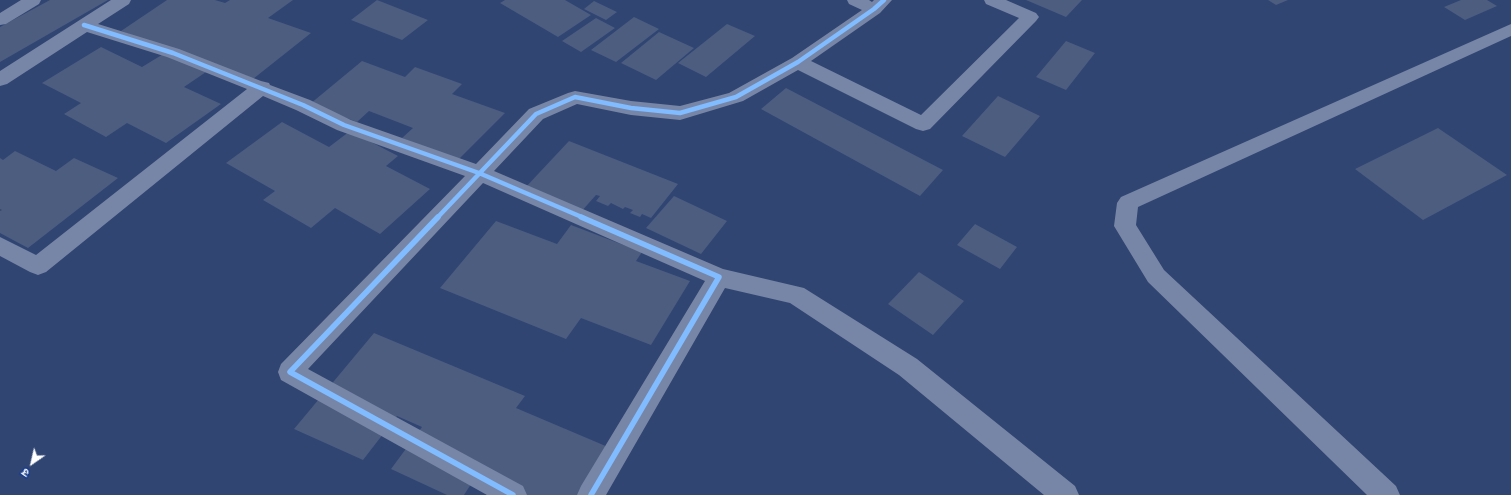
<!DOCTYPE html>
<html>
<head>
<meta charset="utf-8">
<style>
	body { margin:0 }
	#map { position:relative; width:1511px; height:495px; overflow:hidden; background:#304572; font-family:Cabin,"Noto Sans Devanagari",sans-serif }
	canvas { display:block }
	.north { position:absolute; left:12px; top:443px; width:40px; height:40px; -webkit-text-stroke:3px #153b8d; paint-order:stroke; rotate:214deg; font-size:11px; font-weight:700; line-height:16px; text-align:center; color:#fff }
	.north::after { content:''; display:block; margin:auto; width:14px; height:18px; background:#fff; clip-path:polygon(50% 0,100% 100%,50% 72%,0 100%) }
</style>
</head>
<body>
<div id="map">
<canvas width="1511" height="495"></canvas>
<div class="north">उ</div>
</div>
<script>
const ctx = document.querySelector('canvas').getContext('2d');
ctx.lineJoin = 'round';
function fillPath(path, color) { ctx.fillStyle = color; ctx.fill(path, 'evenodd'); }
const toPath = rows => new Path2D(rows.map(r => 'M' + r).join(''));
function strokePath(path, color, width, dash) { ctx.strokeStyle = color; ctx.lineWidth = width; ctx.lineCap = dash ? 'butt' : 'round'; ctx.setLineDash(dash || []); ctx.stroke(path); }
fillPath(toPath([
	[50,0,108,0,0,62,0,27],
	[167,0,215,0,225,3,230,0,293,0,268,18,311,33,253,79,121,31],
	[377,0,428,20,402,40,351,20],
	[505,0,565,0,591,15,558,37,500,3],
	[1026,0,1082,0,1066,17],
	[1268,0,1288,0,1276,5],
	[1461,0,1487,0,1497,6,1465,20,1444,7],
	[594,1,617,12,606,20,584,9],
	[634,17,659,29,616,62,591,50],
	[596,18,615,28,581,52,562,41],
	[727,24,755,36,706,77,678,63],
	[659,32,694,48,656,80,621,63],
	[1066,41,1095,53,1066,90,1036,77],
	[101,47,142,67,165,53,206,72,184,87,221,104,166,143,127,123,106,137,64,114,81,103,42,83],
	[362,61,405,77,415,67,462,84,452,94,505,113,458,160,402,138,413,128,369,111,357,122,310,104],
	[786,88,943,170,920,196,761,109],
	[998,96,1040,116,1005,157,962,136],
	[282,122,329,147,350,131,398,156,386,166,430,189,380,234,335,208,311,228,263,200,275,191,226,163],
	[1438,128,1507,175,1423,220,1355,169],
	[569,141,678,184,651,218,642,214,640,217,630,213,633,210,625,207,623,209,611,203,608,206,596,201,600,196,596,195,580,213,524,189],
	[15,151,56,171,74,158,118,178,28,248,0,233,0,211,2,210,0,209,0,158,3,160],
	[674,196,727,221,701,254,646,228],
	[496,221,557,244,571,225,642,252,636,261,690,281,651,345,581,318,566,339,440,288],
	[975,224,1017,247,1000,269,957,245],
	[919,272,964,301,933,335,888,304],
	[374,333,525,396,516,408,608,447,580,495,493,495,482,467,464,495,447,495,391,469,422,427,397,416,363,460,294,429]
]), '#4c5d80');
fillPath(toPath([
	[21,0,41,0,39,4,6,24,0,25,0,13,21,0],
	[111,0,131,0,129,4,98,24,179,49,261,81,269,83,270,85,310,100,351,120,476,164,529,109,568,93,575,91,631,101,680,106,729,93,792,58,862,10,849,4,847,0,869,0,872,2,874,0,892,0,880,13,811,61,921,115,1019,18,986,4,984,0,1006,0,1036,13,1039,17,1036,21,930,129,923,131,916,129,798,70,743,101,680,120,631,115,577,104,543,119,494,171,723,269,804,288,917,359,1075,486,1079,495,1044,495,899,375,790,303,725,288,606,495,577,495,581,486,705,281,483,183,308,369,523,486,527,495,487,495,281,380,278,372,281,364,465,176,337,130,296,110,263,96,46,272,38,275,30,272,0,256,0,237,36,255,247,89,167,57,87,32,7,84,0,86,0,71,111,0],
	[1511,24,1511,36,1138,207,1136,225,1164,270,1396,486,1400,495,1367,495,1148,282,1114,226,1117,203,1121,197,1511,24]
]), '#7786a6');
strokePath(toPath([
	[84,25,173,53,303,105,344,125,479,173,584,218],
	[437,218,536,114,575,97,631,108,680,113,736,97,798,62,874,9,884,0]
]), '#80bcff', 4.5);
strokePath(toPath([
	[438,217,290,372,513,495],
	[581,217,719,277,591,495]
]), '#80bcff', 5.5);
</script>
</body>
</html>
